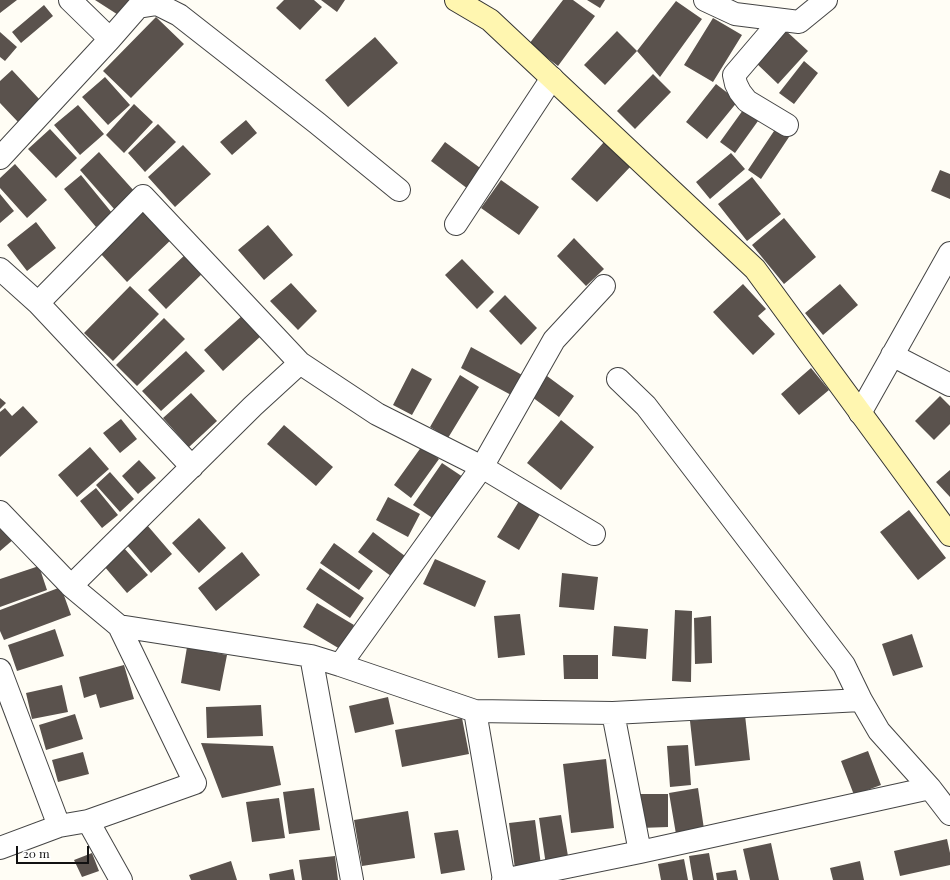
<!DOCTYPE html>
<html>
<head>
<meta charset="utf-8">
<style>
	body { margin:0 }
	#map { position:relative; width:950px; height:880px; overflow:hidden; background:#fffdf5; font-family:"Playfair Display",serif }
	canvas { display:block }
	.scale { position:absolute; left:16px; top:846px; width:73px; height:18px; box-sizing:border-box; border:2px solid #111; border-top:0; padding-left:5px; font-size:12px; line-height:14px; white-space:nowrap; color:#111; -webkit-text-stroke:3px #fff; paint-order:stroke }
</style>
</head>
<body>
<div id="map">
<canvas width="950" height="880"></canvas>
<div class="scale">20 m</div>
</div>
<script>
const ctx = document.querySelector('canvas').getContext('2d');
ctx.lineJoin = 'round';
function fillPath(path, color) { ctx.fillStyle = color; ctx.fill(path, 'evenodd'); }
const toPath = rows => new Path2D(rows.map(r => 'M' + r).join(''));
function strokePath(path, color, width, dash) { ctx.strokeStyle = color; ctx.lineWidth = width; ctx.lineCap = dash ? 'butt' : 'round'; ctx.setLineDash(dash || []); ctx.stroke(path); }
fillPath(toPath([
	[0,0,17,0,0,13],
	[95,0,134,0,123,18],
	[284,0,314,0,322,7,300,30,276,8],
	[321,0,345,0,337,12],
	[563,0,573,0,595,16,558,66,529,44],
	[587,0,605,0,600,8],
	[676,1,702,19,660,77,637,51],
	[44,5,53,16,21,43,12,32],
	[156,17,184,44,131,98,103,71],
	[713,18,742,35,713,82,684,65],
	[784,29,808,51,778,84,755,62],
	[617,31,637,51,605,85,584,65],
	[0,32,17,47,5,61,0,57],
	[375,37,398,63,348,107,325,80],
	[804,61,818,73,794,104,779,93],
	[12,70,41,101,18,122,0,103,0,81],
	[653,74,671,92,635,129,617,111],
	[105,77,130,105,108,125,82,97],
	[716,84,738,101,707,139,686,122],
	[134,104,153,122,124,153,106,135],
	[78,105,104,134,80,155,54,125],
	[743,110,758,121,735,153,720,142],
	[246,120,257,133,232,155,220,142],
	[158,124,176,142,145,172,128,153],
	[776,128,789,137,761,179,748,170],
	[50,129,77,158,56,178,28,149],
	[445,142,487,173,472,192,431,161],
	[604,142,631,166,597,202,571,179],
	[183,145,211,174,175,207,148,177],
	[99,152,135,192,115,210,80,170],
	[731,153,745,169,710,199,696,182],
	[15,164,47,200,27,218,0,188,0,178],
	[940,170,950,174,950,199,931,191],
	[81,175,112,213,96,227,64,189],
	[752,177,781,214,747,241,718,204],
	[501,180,539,207,519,235,481,208],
	[0,194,14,211,0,223],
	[147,207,175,236,127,282,100,253],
	[784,218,816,257,784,284,752,245],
	[36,222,56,248,27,271,7,245],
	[268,225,293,255,264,280,238,250],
	[574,238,604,269,586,286,557,256],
	[189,251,207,269,166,309,148,290],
	[462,259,494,292,477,309,445,275],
	[291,283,317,311,298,330,270,301],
	[743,284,766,309,758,316,775,334,753,355,713,312],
	[840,284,858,305,823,335,805,313],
	[130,286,159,314,113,361,84,333],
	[505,295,537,328,521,345,489,311],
	[243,315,262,335,223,371,204,350],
	[164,318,185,339,137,386,116,365],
	[471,347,524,376,513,396,461,368],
	[186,351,205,371,161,411,142,391],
	[412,368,432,379,412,415,393,405],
	[811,368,829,390,799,415,781,394],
	[460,375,479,387,448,438,430,427],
	[547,376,574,396,559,417,532,397],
	[191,393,217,421,189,447,163,418],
	[940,396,950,406,950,424,934,440,915,421],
	[0,398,6,403,0,409],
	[23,406,38,422,0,457,0,412,5,408,12,416],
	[121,419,137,439,120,453,103,433],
	[561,420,594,447,561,490,527,463],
	[284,425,333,467,316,486,267,444],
	[422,446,439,459,411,498,394,485],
	[90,447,109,469,77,497,58,475],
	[139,460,156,478,138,494,122,476],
	[442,463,466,479,437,521,413,505],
	[950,470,950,497,936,482],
	[110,472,134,499,120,512,96,485],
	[96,488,118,515,102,528,80,501],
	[388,497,420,514,408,537,376,520],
	[521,498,542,511,519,550,497,537],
	[909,510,946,558,918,580,880,532],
	[199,518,226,548,199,573,172,543],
	[0,523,14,539,0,551],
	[147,525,172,554,151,573,126,544],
	[373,532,409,559,395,579,358,552],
	[334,543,373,571,359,590,320,563],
	[124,548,148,575,127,593,104,566],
	[242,552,260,575,216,611,198,588],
	[435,559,486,581,475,607,423,584],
	[39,566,47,590,0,607,0,579],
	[320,568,364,598,350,618,306,589],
	[562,573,598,577,594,610,559,607],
	[61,587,71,615,4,640,0,631,0,610],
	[317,603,354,625,340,649,303,627],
	[675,610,692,611,691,682,672,681],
	[520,614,525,655,498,658,494,616],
	[711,616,712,663,695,664,694,618],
	[614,626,648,629,646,659,612,656],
	[55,629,64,656,17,671,8,645],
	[912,634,923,667,893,676,882,644],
	[187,647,227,655,220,691,181,683],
	[563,655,598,655,598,679,564,679],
	[124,665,134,699,100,708,96,694,84,698,79,677],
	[62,685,68,712,32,719,26,693],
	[388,697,394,724,355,733,349,706],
	[261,705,263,736,207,738,206,707],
	[75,714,83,739,46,750,39,725],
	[745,715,750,760,695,766,690,721],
	[462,718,469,754,402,767,395,730],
	[201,743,273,746,281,785,222,798],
	[688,745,691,785,670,787,667,746],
	[868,751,881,785,854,795,841,761],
	[83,752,89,774,58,782,52,760],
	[606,759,614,828,571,833,563,764],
	[314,788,320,830,289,834,283,792],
	[698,788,705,836,677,840,669,793],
	[640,794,668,794,668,827,640,828],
	[279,798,285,838,252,842,246,802],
	[408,811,415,858,362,866,354,820],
	[561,815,569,862,546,865,539,818],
	[535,820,541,865,515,869,509,823],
	[458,830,465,870,441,874,434,833],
	[947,839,950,853,950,865,900,876,894,851],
	[771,843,779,880,750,880,743,849],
	[92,853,99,871,82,877,74,860],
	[709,853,714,880,693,880,689,856],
	[335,856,338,880,302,880,299,860],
	[684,859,688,880,661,880,658,864],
	[231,861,237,880,191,880,189,875],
	[860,861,864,880,833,880,830,868],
	[293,869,295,880,270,880,269,874],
	[736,870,738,880,717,880,716,873]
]), '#5a524d');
const street = toPath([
	[70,0,110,39],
	[705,0,735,14,799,22,826,0],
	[781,20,734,75,736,84,740,92,747,101,787,125],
	[0,158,110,39,138,7,157,4,179,15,317,123,399,190],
	[456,224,552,78],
	[0,269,38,303,192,467],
	[38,303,143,196,300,363,377,414,482,467,594,534],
	[892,355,950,385],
	[618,379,646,406,844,665,861,700,879,731,930,788,950,814],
	[860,413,950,253],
	[0,512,71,586],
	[119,626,71,586,253,406,300,363],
	[311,656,352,880],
	[340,665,482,467,554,340,604,286],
	[0,670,59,826],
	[475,711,504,880],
	[613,713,640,852],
	[88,821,121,880],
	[0,848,59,826,88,821,195,783,119,626,311,656,340,665,475,711,613,713,861,700],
	[503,880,640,852,930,788]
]);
const secondary = toPath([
	[456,0,490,20,755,269,950,535]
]);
strokePath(street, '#444', 24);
strokePath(secondary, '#333', 24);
strokePath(street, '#fff', 22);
strokePath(secondary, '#fff6b0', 22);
</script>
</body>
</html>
